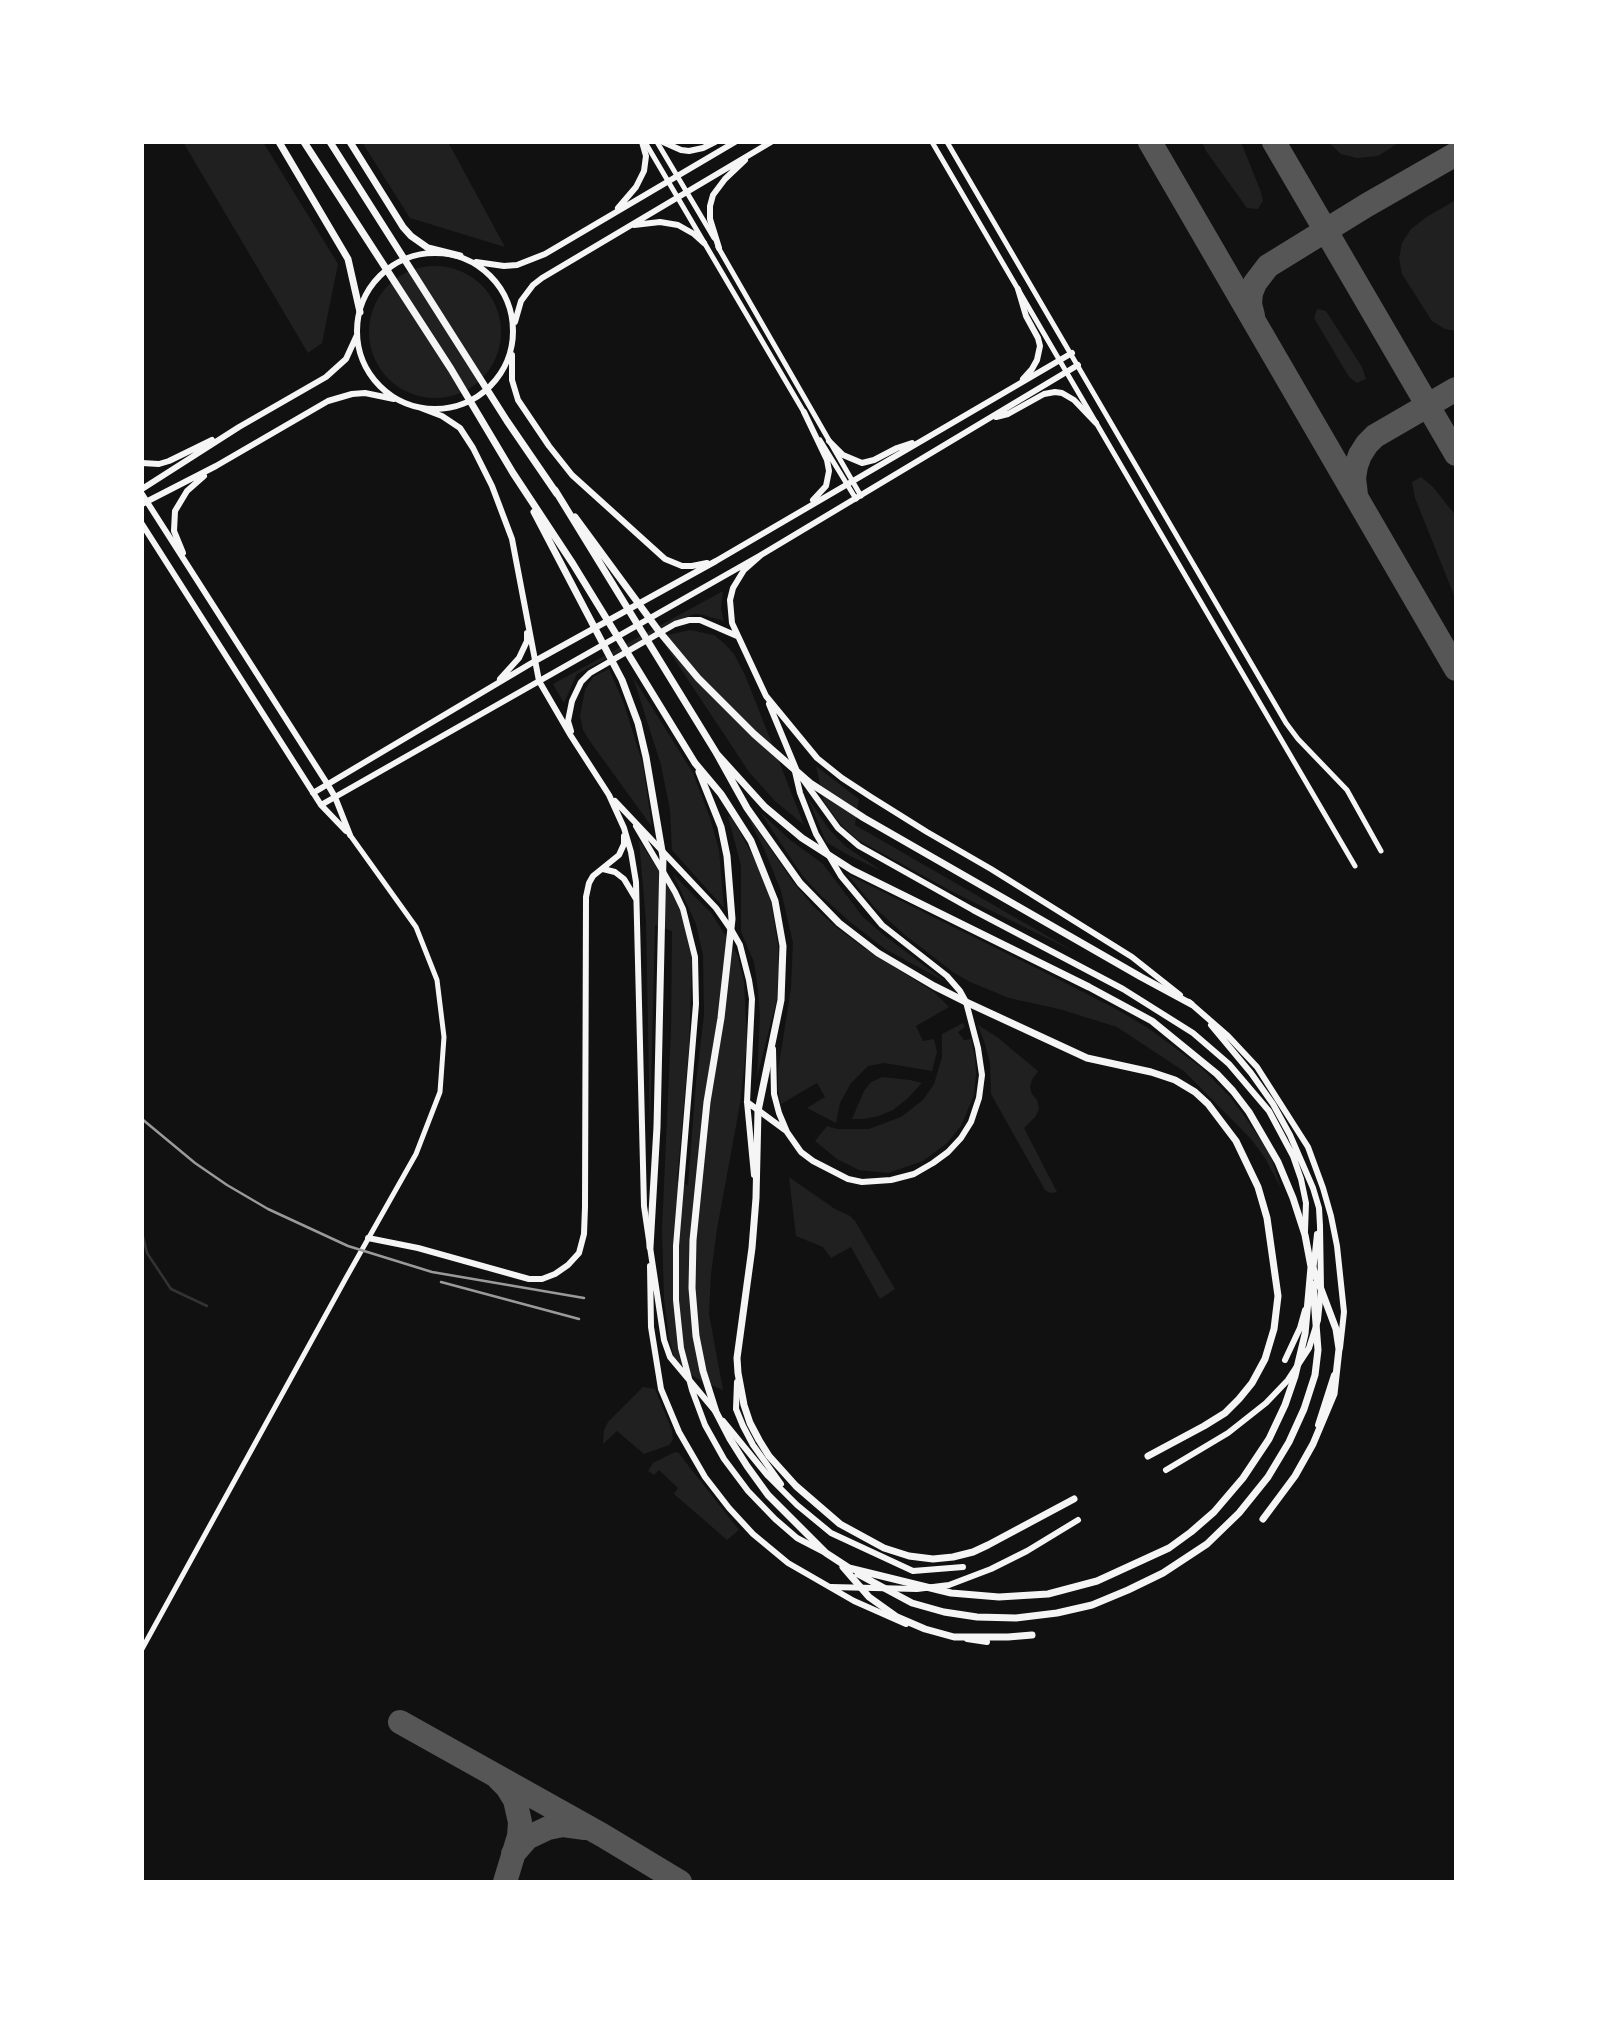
<!DOCTYPE html>
<html>
<head>
<meta charset="utf-8">
<style>
	body { margin:0 }
	#map { position:relative; width:1598px; height:2024px; overflow:hidden; background:#111; font-family:"Nunito Sans",sans-serif }
	canvas { display:block }
	.frame { position:absolute; inset:0; border:144px solid #fff; pointer-events:none }
</style>
</head>
<body>
<div id="map">
<canvas width="1598" height="2024"></canvas>
<div class="frame"></div>
</div>
<script>
const ctx = document.querySelector('canvas').getContext('2d');
ctx.lineJoin = 'round';
function fillPath(path, color) { ctx.fillStyle = color; ctx.fill(path, 'evenodd'); }
const toPath = rows => new Path2D(rows.map(r => 'M' + r).join(''));
function strokePath(path, color, width, dash) { ctx.strokeStyle = color; ctx.lineWidth = width; ctx.lineCap = dash ? 'butt' : 'round'; ctx.setLineDash(dash || []); ctx.stroke(path); }
fillPath(toPath([
	[183,142,263,142,338,264,322,343,308,353],
	[362,142,448,142,505,247,410,218],
	[1202,142,1241,142,1261,192,1263,201,1258,209,1247,208,1206,151],
	[1328,142,1400,142,1378,156,1357,158,1341,154],
	[1456,200,1456,331,1445,329,1432,321,1402,274,1399,258,1402,243,1411,229,1428,216],
	'369 332a66 66 0 1 1 132 0a66 66 0 1 1-132 0Z',
	[1317,309,1326,311,1362,367,1366,379,1357,383,1349,377,1314,318],
	[1421,477,1433,487,1456,516,1456,600,1415,498,1412,482],
	[723,591,721,609,724,621,703,615,695,614,686,617,577,674,564,703,553,684],
	[690,630,714,635,726,645,734,654,745,675,804,825,775,801,749,772,661,639,668,635],
	[609,669,624,704,643,765,652,827,589,740,583,730,580,716,585,690,593,677],
	[633,677,693,773,710,818,719,850,724,908,672,850,670,810,661,765],
	[816,766,859,799,855,825,1075,952,951,891,858,840,841,825,824,802],
	[808,798,828,828,845,846,882,871,850,856,826,842],
	[760,812,789,839,823,864,863,917,885,936,946,982,885,949,849,921,818,893,802,875],
	[746,813,793,882,814,907,836,927,864,948,934,992,949,1007,916,1026,923,1041,934,1039,937,1052,932,1071,884,1063,868,1066,851,1083,840,1103,836,1123,807,1108,825,1097,817,1083,781,1104,778,1090,778,1071,791,988,793,943,781,891,765,851],
	[728,816,732,818,759,867,770,895,778,946,779,969,777,999,757,1077,760,1015,758,989,754,962,741,932,741,866],
	[639,840,673,893,683,918,692,958,689,1047,677,1181,688,1185,696,1082,704,1015,703,955,696,924,673,874,712,914,738,956,744,982,747,1042,740,1104,717,1229,711,1274,709,1314,723,1390,698,1379,684,1370,674,1358,669,1337,664,1299,662,1229,671,1030,672,931,655,925,650,1133,646,921],
	[847,874,1042,971,1116,1009,1148,1028,1202,1068,1230,1097,1245,1117,1270,1154,1281,1188,1265,1158,1251,1139,1185,1072,1117,1027,1059,1009,1009,998,970,982,953,972,905,935,875,908],
	[963,1023,965,1027,958,1032,964,1040,971,1039,975,1058,976,1074,974,1095,961,1126,947,1143,923,1161,888,1173,859,1170,837,1159,815,1141,827,1126,837,1129,869,1129,901,1117,923,1100,934,1084,942,1057,942,1034],
	[978,1025,997,1037,1038,1071,1032,1080,1030,1087,1032,1094,1037,1100,1039,1108,1036,1116,1024,1128,1057,1192,1050,1193,1045,1190,991,1094,990,1063,985,1044],
	[882,1077,910,1080,922,1083,907,1099,893,1110,879,1116,863,1119,852,1119,864,1091,871,1082],
	[789,1177,835,1209,850,1216,855,1221,895,1289,880,1299,851,1247,831,1258,823,1247,796,1236],
	[643,1387,655,1389,672,1430,673,1440,669,1445,644,1454,617,1431,603,1444,604,1430,608,1422],
	[675,1452,679,1453,684,1460,739,1530,727,1540,674,1494,678,1488,659,1470,654,1475,648,1471,653,1463]
]), '#202020');
strokePath(toPath([
	[142,1232,147,1253,171,1289,207,1306]
]), '#333', 2.5);
strokePath(toPath([
	[1150,142,1456,669],
	[1274,142,1456,454],
	[1253,316,1250,304,1251,293,1255,283,1268,266,1367,205,1456,154],
	[1356,495,1354,478,1356,466,1360,455,1367,444,1375,436,1456,389],
	[400,1722,602,1835,680,1882],
	[499,1779,507,1787,515,1800,520,1822,519,1836,505,1882],
	[513,1854,527,1838,548,1828,563,1825,585,1828]
]), '#565656', 24);
strokePath(toPath([
	[645,142,805,414],
	[657,142,714,238],
	[932,142,1355,866],
	[947,142,1286,723,1298,739,1347,790,1381,851],
	[718,247,861,496],
	[820,440,856,499],
	[142,1649,346,1278,416,1154,440,1092,444,1037,437,980,416,927,350,835]
]), '#f5f5f5', 5);
strokePath(toPath([
	[663,142,681,150,689,151,703,148,715,142],
	[618,208,636,187,644,171,646,156,642,142],
	[634,225,660,222,678,225,694,234,704,243],
	[719,248,710,219,710,206,713,195,725,179,745,160],
	'357 331a78 78 0 1 1 156 0a78 78 0 1 1-156 0Z',
	[476,262,504,266,517,265,545,254,735,142],
	[1018,289,1026,316,1038,338,1040,346,1037,360,1032,369,1023,379],
	[515,322,521,301,533,285,542,278,771,142],
	[512,355,512,380,518,400,549,446,572,475,665,559,682,566,692,566,707,563],
	[421,408,442,416,460,428,473,448,492,486,512,539,539,681,571,736,609,795,624,828,631,852,636,882,644,1206,650,1247,664,1340,670,1357,716,1412],
	[804,412,827,460,829,471,826,486,813,500],
	[996,417,1008,414,1044,394,1055,392,1062,393,1074,400,1096,423],
	[829,441,843,455,862,463,874,460,897,448,912,443],
	[142,463,159,464,169,461,212,440],
	[142,489,239,427,326,377,346,359,357,335],
	[142,494,328,785,335,797,350,835],
	[142,504,216,466,328,401,352,394,365,393,394,399],
	[142,524,321,805,346,831],
	[183,553,174,531,175,511,187,491,204,476],
	[761,555,744,570,733,588,730,600,732,623,766,696,817,758,842,778,871,797,927,832,991,869,1132,957,1180,995],
	[500,679,519,658,527,641,527,633],
	[769,704,796,769],
	[571,731,568,721,572,701,581,682,590,673,675,624,689,620,700,620,737,636],
	[802,778,838,828,859,846,973,910,1123,989,1193,1033,1229,1064,1269,1111,1293,1156,1301,1179,1306,1203,1305,1231],
	[313,793,535,661,716,561,1072,353],
	[615,801,716,908,732,931,740,945,749,980,752,999,747,1102,754,1175],
	[321,805,761,555,1078,365],
	[636,826,675,892,683,909,695,957,696,1004,676,1246,676,1300,681,1348,692,1390,705,1425,724,1459,748,1491,775,1519,797,1538,824,1552],
	[603,869,615,872,624,879,636,899],
	[1189,1002,1228,1036,1257,1067,1308,1147,1323,1188,1331,1216,1337,1246,1344,1312,1340,1348],
	[773,1049,774,1094,779,1113,787,1132,801,1152,813,1161,848,1179,862,1182,891,1180,914,1174,933,1163,948,1152,961,1138,971,1122,979,1098,982,1075,978,1048,966,1002,960,991,947,976,882,925,841,876,816,834,800,793,794,767],
	[747,1102,785,1130],
	[368,1238,418,1248,529,1279,542,1279,555,1274,568,1265,579,1253,584,1234,585,1207,586,897,589,883,593,876,619,855,624,844,624,836],
	[650,1266,651,1327,661,1389,679,1432,705,1477,729,1508,753,1534,788,1563,854,1601,906,1624],
	[1313,1272,1317,1234],
	[1285,1360,1300,1328,1305,1310],
	[737,1382,736,1409,743,1426,753,1445,781,1484],
	[723,1421,768,1476,797,1505,831,1533,913,1571,963,1567],
	[1318,1425,1334,1375],
	[1166,1470,1228,1433,1266,1403,1288,1380,1309,1348,1318,1320,1321,1289,1320,1226,1319,1208,1313,1188,1290,1135,1273,1104,1251,1073,1211,1025],
	[831,1587,917,1589,949,1585,991,1569,1027,1551,1078,1520],
	[967,1639,987,1642]
]), '#f5f5f5', 6);
strokePath(toPath([
	[279,142,348,259,360,312],
	[304,142,451,369,513,473,573,564,695,763,721,794,751,841,775,901,783,946,781,1000,758,1111,756,1198,752,1248,737,1358,738,1373,744,1405,750,1423,759,1440,769,1456,796,1486,840,1524,884,1548,909,1556,933,1559,953,1557,973,1552,988,1545,1074,1499],
	[330,142,507,421,557,494],
	[350,142,403,227,411,236,428,248,460,256],
	[555,490,717,754,747,808,800,883,839,923,878,953,934,986,966,1002,1087,1058,1151,1072,1175,1080,1195,1092,1208,1104,1236,1141,1258,1187,1267,1218,1278,1296,1274,1329,1265,1359,1252,1383,1239,1399,1225,1413,1204,1426,1148,1456],
	[534,512,622,680,638,723,646,757,663,857,657,1127,650,1247],
	[575,517,658,630,698,678,754,734,810,783,864,818,1141,977,1191,1004],
	[717,754,765,807,802,838,852,870,1089,987,1152,1021,1217,1074,1233,1091,1249,1112,1278,1162,1293,1198,1305,1235,1312,1272],
	[699,772,721,827,727,856,732,919,721,1018,707,1102,693,1240,692,1288,696,1336,703,1371,716,1412,730,1439,747,1466,768,1495,826,1553,849,1568,951,1593,999,1597,1048,1594,1097,1581,1169,1548,1191,1532,1214,1512,1243,1478,1269,1439,1285,1405,1295,1376,1305,1334,1311,1267],
	[1263,1519,1295,1476,1313,1444,1334,1394,1339,1349,1336,1329,1313,1268],
	[843,1567,869,1597,897,1617,925,1629,954,1637,1008,1637,1032,1635],
	[858,1574,912,1603,944,1612,977,1617,1016,1618,1057,1613,1092,1605,1128,1590,1163,1573,1207,1544,1239,1513,1268,1477,1289,1442,1304,1409,1315,1375,1318,1350,1313,1284]
]), '#f5f5f5', 7);
strokePath(toPath([
	[142,1119,195,1163,227,1185,268,1209,348,1246,432,1272,584,1298],
	[441,1282,579,1319]
]), '#9a9a9a', 2.5);
</script>
</body>
</html>
